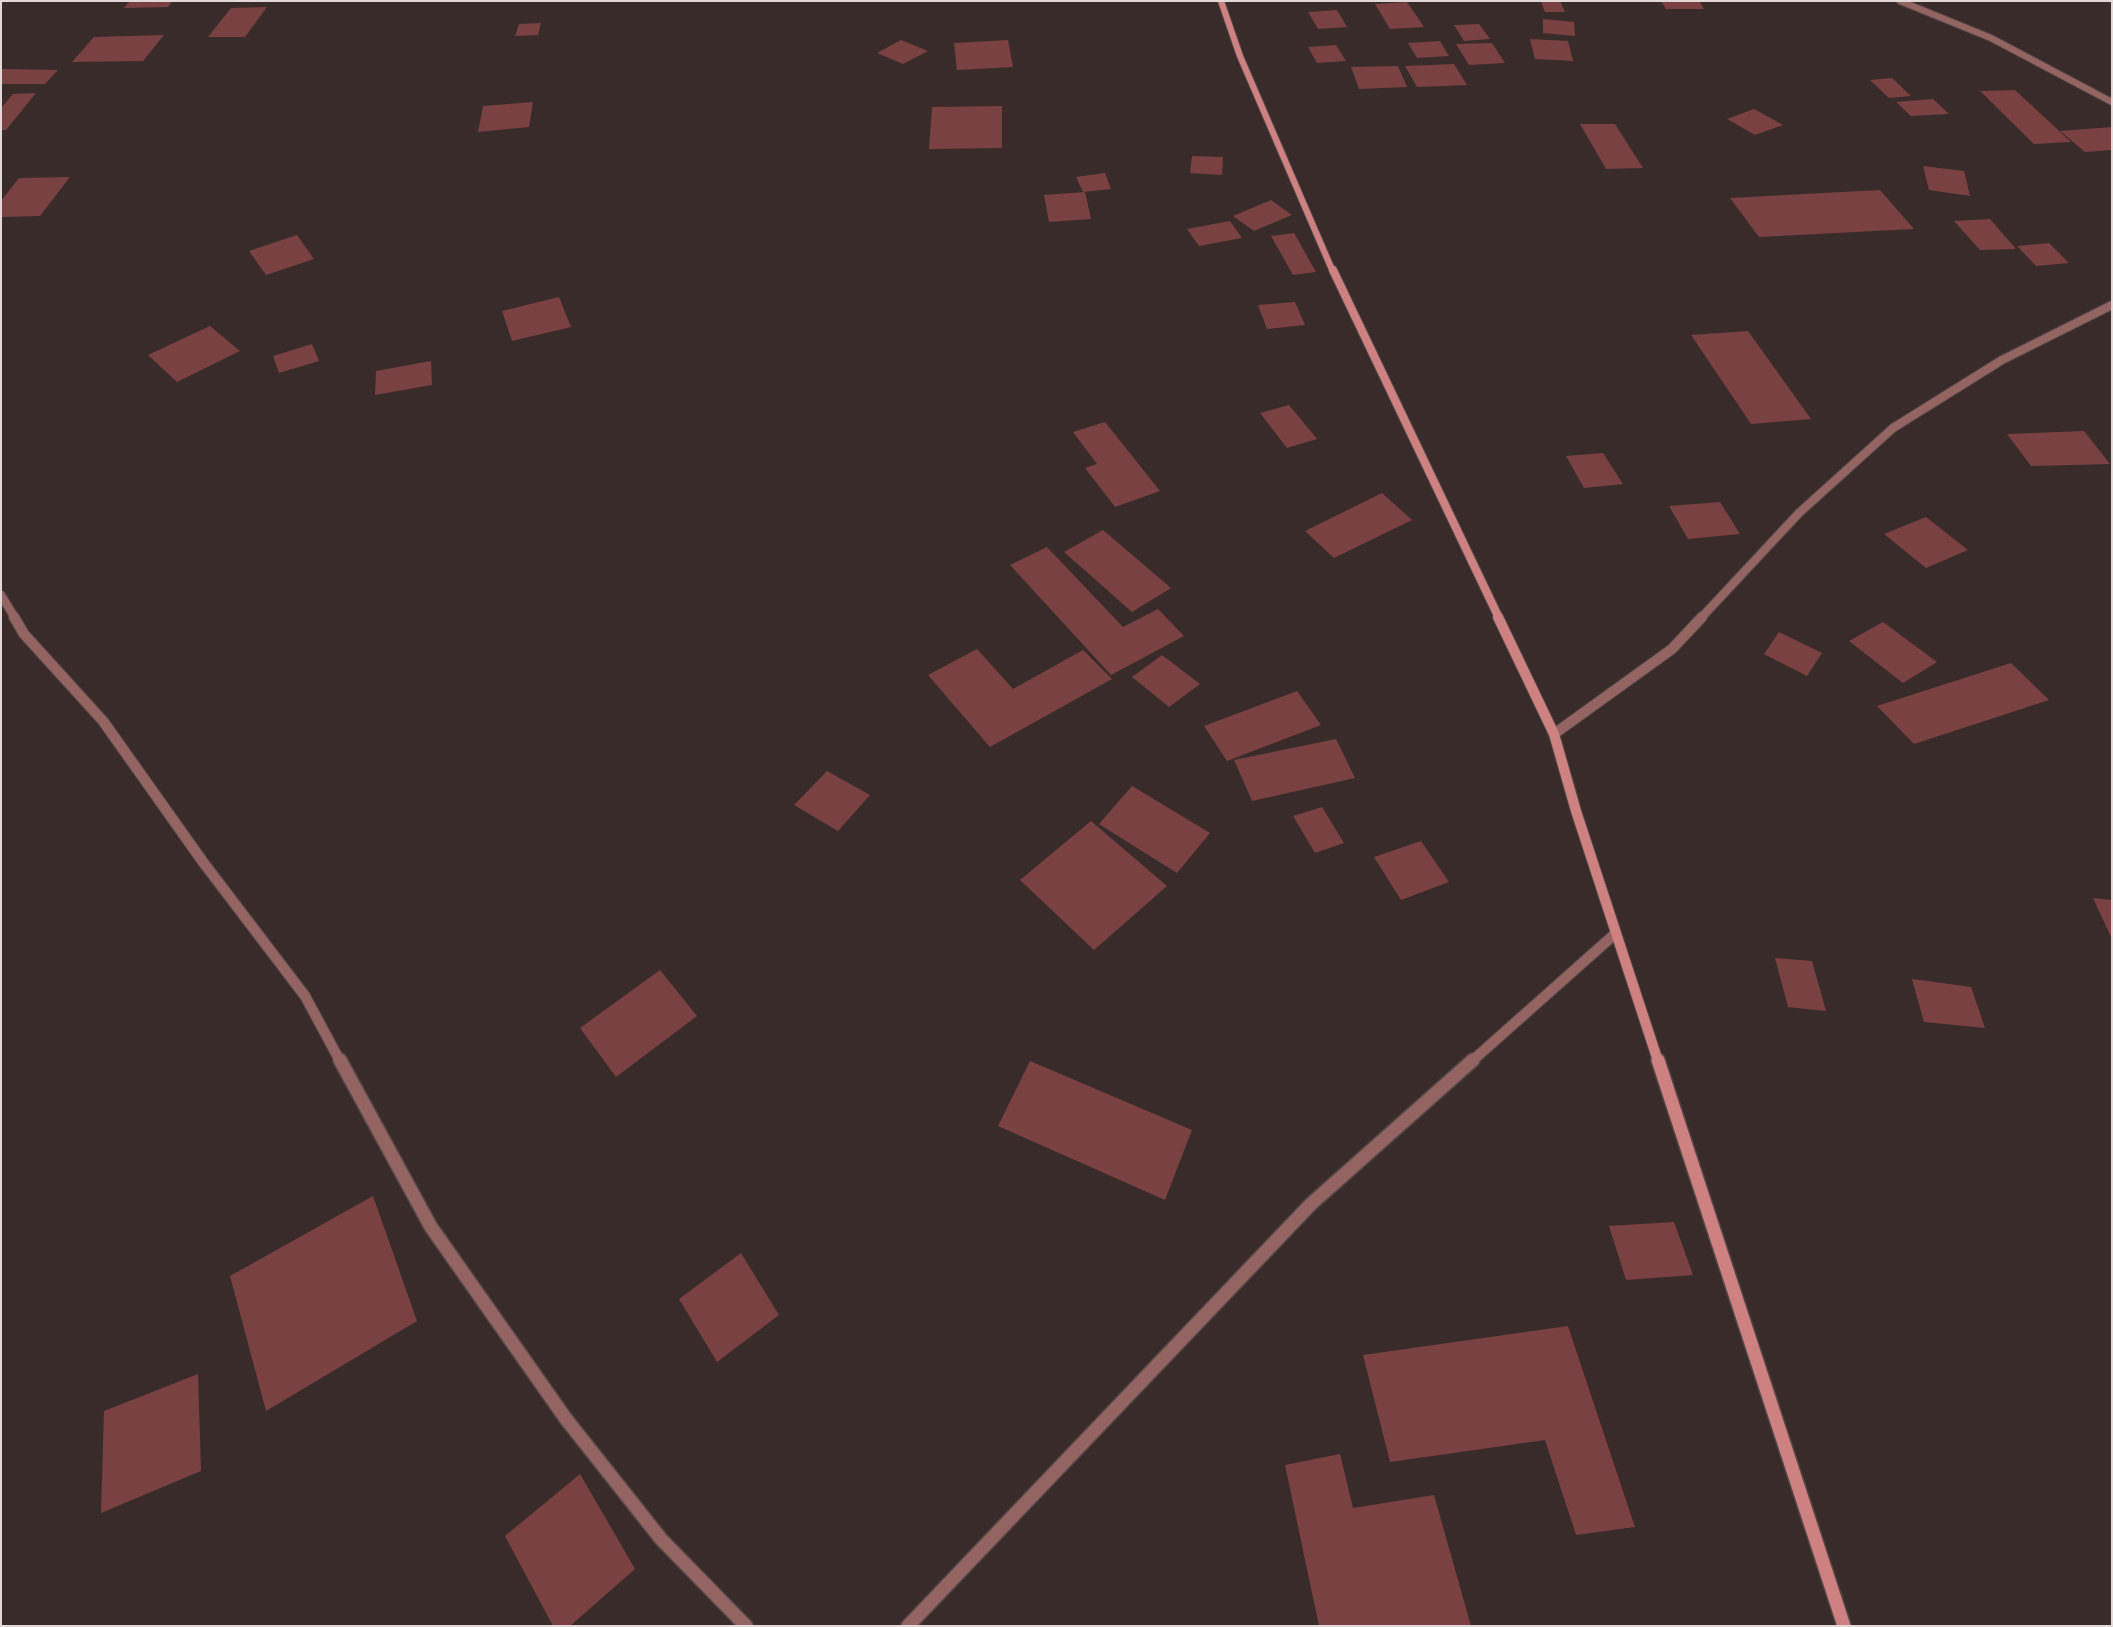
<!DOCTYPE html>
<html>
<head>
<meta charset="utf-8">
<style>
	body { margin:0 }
	#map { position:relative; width:2113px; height:1627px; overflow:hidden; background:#392b2a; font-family:Mulish,sans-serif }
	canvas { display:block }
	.frame { position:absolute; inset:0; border:2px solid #e2d8d8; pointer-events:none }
</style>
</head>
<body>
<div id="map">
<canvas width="2113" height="1627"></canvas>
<div class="frame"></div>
</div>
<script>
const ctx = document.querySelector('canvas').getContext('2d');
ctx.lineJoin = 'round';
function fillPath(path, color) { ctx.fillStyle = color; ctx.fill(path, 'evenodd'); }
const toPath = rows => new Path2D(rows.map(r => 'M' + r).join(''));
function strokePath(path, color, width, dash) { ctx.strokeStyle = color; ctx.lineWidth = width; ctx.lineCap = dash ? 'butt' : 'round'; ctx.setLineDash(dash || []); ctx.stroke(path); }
fillPath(toPath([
	[130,1,172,1,168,7,124,8],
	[1541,1,1560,1,1565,12,1545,12],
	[1661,1,1699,1,1704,9,1666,9],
	[1407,2,1424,27,1390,29,1375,4],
	[267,7,245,37,208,37,231,8],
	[1337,10,1347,27,1318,29,1308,12],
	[1543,19,1574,22,1575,36,1543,33],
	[541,23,538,35,515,36,519,24],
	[1479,24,1490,39,1464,41,1454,25],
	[164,35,143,61,72,62,94,37],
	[1530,39,1568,41,1573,61,1535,59],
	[901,40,928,51,903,64,877,53],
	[1008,40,1013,67,957,70,954,43],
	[1440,41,1449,56,1417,58,1408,43],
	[1492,43,1505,63,1469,65,1456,44],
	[1336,45,1346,61,1317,63,1308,47],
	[1454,64,1467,85,1417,87,1405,66],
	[1398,66,1407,87,1359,89,1351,67],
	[1,69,58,70,45,84,1,84],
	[1892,78,1911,96,1889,98,1870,80],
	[2015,90,2071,142,2034,144,1980,91],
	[36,93,6,130,1,130,1,108,13,94],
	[1933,99,1949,114,1911,116,1896,102],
	[533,102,529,127,478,132,483,106],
	[1002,106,1002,148,929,149,932,107],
	[1754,109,1783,125,1755,135,1727,119],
	[1580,124,1615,124,1643,168,1606,169],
	[2112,127,2112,150,2085,152,2060,131],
	[1192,156,1223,157,1222,175,1190,173],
	[1923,166,1964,171,1970,196,1929,190],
	[1105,173,1111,189,1083,192,1076,177],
	[70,177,40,216,1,217,1,201,19,178],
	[1880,190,1914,229,1759,237,1730,198],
	[1085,192,1091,219,1049,222,1044,195],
	[1271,200,1292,215,1254,231,1233,216],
	[1990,219,2016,249,1980,250,1954,221],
	[1230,221,1242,238,1199,246,1187,229],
	[1294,233,1316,272,1293,275,1271,236],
	[297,235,314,259,266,275,249,251],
	[2049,243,2069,263,2036,266,2017,246],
	[559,297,571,327,512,341,502,311],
	[1295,302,1305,325,1267,329,1258,305],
	[210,326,240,351,177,382,148,355],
	[1748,331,1811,419,1751,424,1691,335],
	[312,344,319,361,279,373,273,356],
	[431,361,432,385,375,395,376,371],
	[1289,405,1317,439,1287,448,1260,413],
	[1105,422,1160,491,1115,507,1085,468,1097,464,1073,432],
	[2084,431,2110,464,2031,466,2007,434],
	[1603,453,1623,484,1584,488,1566,456],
	[1382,493,1412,520,1334,558,1305,531],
	[1720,502,1740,534,1688,539,1669,506],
	[1926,517,1968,550,1926,568,1884,534],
	[1103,530,1171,588,1132,612,1064,552],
	[1047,547,1123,627,1158,609,1184,636,1111,675,1010,565],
	[1883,622,1937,662,1903,683,1849,641],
	[1779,632,1822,653,1807,676,1764,654],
	[977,649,1013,689,1083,650,1112,679,990,747,928,675],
	[1162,655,1200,684,1169,707,1132,677],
	[2011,663,2049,700,1914,744,1877,706],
	[1297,691,1321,725,1227,761,1204,726],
	[1336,739,1355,778,1252,801,1234,760],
	[827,771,870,795,838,831,794,805],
	[1132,786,1210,833,1177,873,1099,824],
	[1322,807,1344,843,1315,853,1293,816],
	[1091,821,1167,886,1094,950,1020,880],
	[1421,841,1449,882,1401,900,1374,857],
	[2093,898,2112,900,2112,939],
	[1775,958,1812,961,1826,1011,1788,1007],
	[660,970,697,1016,616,1077,580,1028],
	[1912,979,1971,987,1985,1028,1924,1022],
	[1030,1061,1192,1130,1165,1200,998,1126],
	[373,1196,417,1321,266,1411,230,1276],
	[1674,1222,1693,1275,1626,1280,1609,1226],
	[741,1253,779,1315,717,1362,679,1299],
	[1568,1326,1635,1527,1576,1535,1545,1440,1390,1462,1363,1355],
	[198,1374,201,1471,101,1513,104,1411],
	[1340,1454,1353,1508,1434,1495,1471,1626,1319,1626,1285,1465],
	[580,1474,635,1569,570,1626,553,1626,505,1536]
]), '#7a4142');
const streetFar3 = toPath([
	[1900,1,1991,38,2112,102]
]);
const streetFar2 = toPath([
	[1,595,15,618],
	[1701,618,1799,513,1893,428,2002,360,2112,305]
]);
const streetFar1 = toPath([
	[14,617,24,634,103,721,203,862,305,996,340,1061],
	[1554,734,1672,649,1702,617],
	[1472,1061,1616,933]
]);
const street = toPath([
	[340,1060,431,1227,566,1419,661,1539,746,1626],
	[908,1626,1311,1204,1473,1060]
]);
const secondaryFar3 = toPath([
	[1221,1,1240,56,1333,272]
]);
const secondaryFar2 = toPath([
	[1333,270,1499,618]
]);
const secondaryFar1 = toPath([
	[1498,617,1554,734,1576,811,1658,1061]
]);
const secondary = toPath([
	[1658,1060,1844,1626]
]);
strokePath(streetFar3, '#544746', 8);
strokePath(streetFar2, '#544746', 10);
strokePath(streetFar1, '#544746', 12);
strokePath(street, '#544746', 16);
strokePath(secondaryFar3, '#544746', 8);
strokePath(secondaryFar2, '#544746', 10);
strokePath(secondaryFar1, '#544746', 12);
strokePath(secondary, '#544746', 16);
strokePath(streetFar3, '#946463', 6);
strokePath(streetFar2, '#946463', 8);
strokePath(streetFar1, '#946463', 10);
strokePath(street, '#946463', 13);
strokePath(secondaryFar3, '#cd8180', 6);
strokePath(secondaryFar2, '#cd8180', 8);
strokePath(secondaryFar1, '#cd8180', 10);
strokePath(secondary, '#cd8180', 13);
</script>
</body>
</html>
